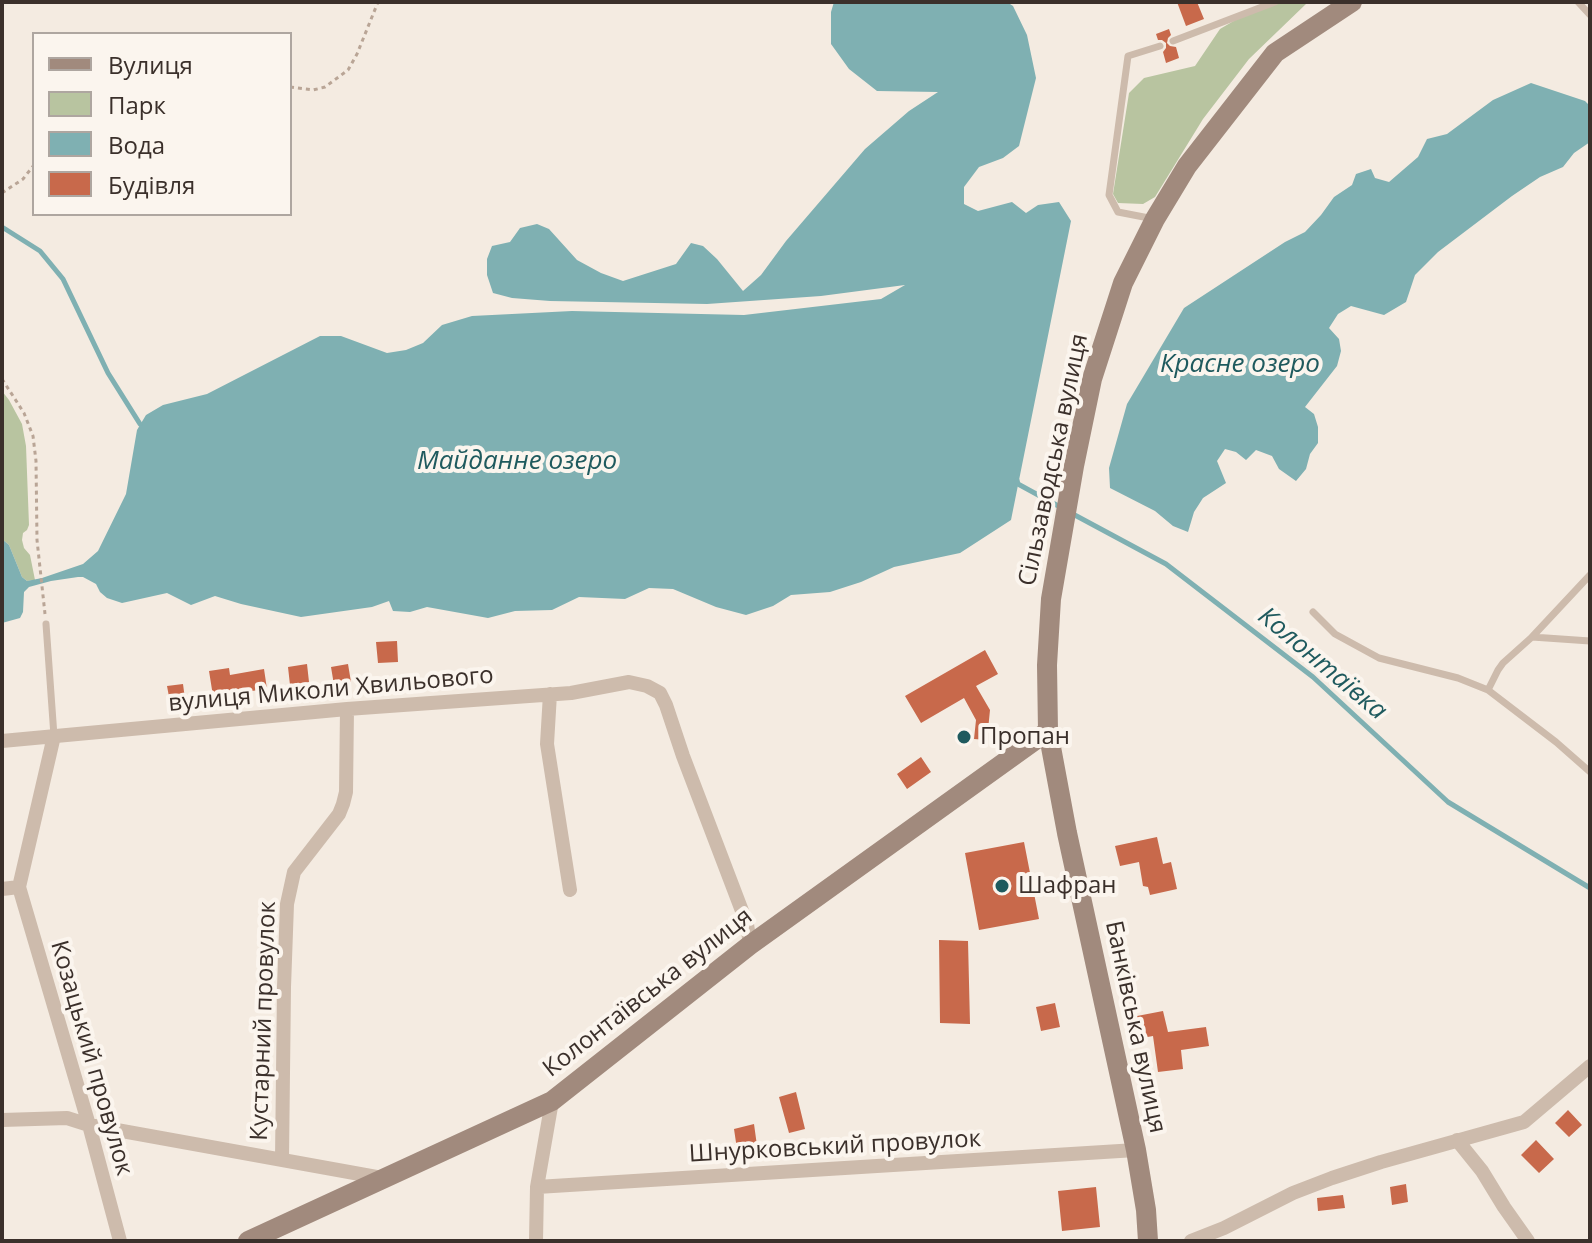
<!DOCTYPE html>
<html>
<head>
<meta charset="utf-8">
<style>
	body { margin:0 }
	#map { position:relative; width:1592px; height:1243px; overflow:hidden; background:#f4ebe1; font-family:"Open Sans",sans-serif }
	canvas { display:block }
	.frame { position:absolute; inset:0; border:4px solid #3b302b; pointer-events:none }
	.legend { position:absolute; left:32px; top:32px; width:260px; height:184px; box-sizing:border-box; background:#fbf5ee; border:2px solid #aea6a0; margin:0; padding:10px 14px; list-style:none; font-size:24px; color:#3b302b }
	.legend li { display:flex; align-items:center; gap:16px; height:40px }
	.legend b { width:40px; border:2px solid #aea6a0 }
</style>
</head>
<body>
<div id="map">
<canvas width="1592" height="1243"></canvas>
<div class="frame"></div>
<ul class="legend">
<li><b style="height:10px;background:#a18a7d"></b>Вулиця</li>
<li><b style="height:22px;background:#b8c4a0"></b>Парк</li>
<li><b style="height:22px;background:#7fb0b2"></b>Вода</li>
<li><b style="height:22px;background:#c8694b"></b>Будівля</li>
</ul>
</div>
<script>
const ctx = document.querySelector('canvas').getContext('2d');
ctx.lineJoin = 'round';
function fillPath(path, color) { ctx.fillStyle = color; ctx.fill(path, 'evenodd'); }
const toPath = rows => new Path2D(rows.map(r => 'M' + r).join(''));
function strokePath(path, color, width, dash) { ctx.strokeStyle = color; ctx.lineWidth = width; ctx.lineCap = dash ? 'butt' : 'round'; ctx.setLineDash(dash || []); ctx.stroke(path); }
function label(font, color, halo, rows, align = 'center') {
  ctx.font = font + ' "Open Sans",sans-serif'; ctx.lineWidth = 8; ctx.setLineDash([]); ctx.textBaseline = 'middle'; ctx.strokeStyle = halo; ctx.fillStyle = color; for (const [text, x, y, turn = 0] of rows) {
    ctx.save(); ctx.translate(x, y); ctx.rotate((+turn || 0) * Math.PI / 180); ctx.textAlign = isNaN(turn) ? turn : align; if (halo) ctx.strokeText(text, 0, 0); ctx.fillText(text, 0, 0); ctx.restore();
  }
}
fillPath(toPath([
	[1281,2,1305,2,1306,4,1249,59,1203,119,1155,197,1143,204,1118,203,1113,194,1129,93,1144,78,1195,66,1220,29,1237,19],
	[2,391,9,400,22,424,26,446,29,525,27,530,23,533,22,540,24,548,30,555,35,580,27,581,22,577,9,545,2,539]
]), '#b8c4a0');
fillPath(toPath([
	[834,2,1007,2,1013,6,1027,35,1036,78,1019,146,1003,158,979,167,964,187,964,204,978,211,1012,202,1026,213,1038,205,1059,202,1071,221,1011,520,960,553,894,567,861,582,830,592,791,595,773,606,746,615,716,607,673,589,649,588,625,599,579,597,552,610,515,611,488,618,427,607,410,612,393,611,389,601,372,607,301,617,241,604,215,596,191,605,167,593,122,603,107,598,100,592,96,584,83,577,78,577,51,581,29,587,24,592,23,612,20,618,2,623,2,539,9,545,22,577,27,581,42,578,83,564,98,551,126,494,137,430,146,415,163,405,207,394,320,336,341,336,387,353,406,350,423,343,442,325,472,316,572,311,744,315,881,299,905,285,821,296,707,304,550,301,512,298,493,293,487,275,487,259,492,246,510,242,520,228,537,224,549,229,577,260,601,273,623,281,676,264,691,243,703,246,717,259,743,291,761,275,786,241,865,149,909,111,938,92,877,91,849,69,831,44,831,12],
	[1531,83,1585,101,1590,106,1590,142,1574,153,1563,167,1540,177,1512,196,1438,252,1415,275,1406,302,1384,315,1351,306,1338,314,1329,328,1339,339,1341,351,1337,366,1305,407,1314,414,1318,427,1318,443,1310,454,1306,469,1296,481,1279,469,1272,456,1256,450,1246,460,1236,452,1225,449,1217,461,1226,483,1203,498,1194,512,1188,532,1173,526,1155,511,1110,488,1109,468,1127,404,1184,308,1285,242,1305,232,1321,215,1334,197,1352,185,1356,174,1371,169,1375,178,1389,182,1418,157,1427,139,1447,134,1493,100]
]), '#7fb0b2');
strokePath(toPath([
	[2,227,40,251,63,279,108,373,140,424],
	[1017,480,1018,484,1062,508],
	[1071,513,1166,564,1313,677,1448,802,1590,888]
]), '#7fb0b2', 5);
fillPath(toPath([
	[1177,2,1197,2,1204,19,1186,26],
	[1169,29,1171,35,1168,38,1167,43,1170,46,1176,47,1179,58,1166,63,1163,52,1166,48,1166,43,1162,40,1158,40,1156,34],
	[397,641,398,662,378,663,376,642],
	[985,650,998,674,976,686,990,710,987,740,974,739,976,720,964,698,921,723,905,696],
	[307,664,309,682,290,685,288,667],
	[348,664,351,682,334,685,331,667],
	[229,668,230,675,264,669,267,689,213,696,209,671],
	[183,684,185,699,170,702,167,686],
	[921,757,931,772,907,789,897,774],
	[1157,837,1163,864,1171,862,1177,889,1150,895,1148,887,1143,886,1139,862,1120,866,1115,846],
	[1024,842,1039,919,979,930,965,853],
	[939,940,968,941,970,1024,940,1023],
	[1055,1003,1060,1027,1041,1031,1036,1007],
	[1163,1011,1168,1032,1206,1027,1209,1046,1181,1050,1183,1069,1158,1072,1153,1036,1142,1038,1137,1016],
	[796,1092,805,1129,789,1133,779,1097],
	[1568,1110,1582,1125,1569,1137,1555,1123],
	[754,1124,758,1153,738,1156,734,1129],
	[1536,1140,1554,1159,1539,1173,1521,1155],
	[1406,1184,1408,1202,1392,1205,1390,1187],
	[1096,1187,1100,1227,1062,1231,1058,1191],
	[1343,1195,1345,1208,1318,1211,1317,1198]
]), '#c8694b');
strokePath(toPath([
	[290,87,313,90,325,87,348,70,357,54,378,2],
	[2,193,23,179,34,165],
	[2,379,24,413,33,436,36,461,37,540,45,614]
]), '#b9a596', 3, [4, 4]);
strokePath(toPath([
	[1578,2,1590,15],
	[1173,41,1275,2],
	[1154,219,1118,212,1109,195,1128,56,1160,46],
	[1313,612,1335,634,1379,658,1458,678,1488,690,1556,742,1590,772],
	[46,624,54,736],
	[1532,637,1590,575],
	[1488,690,1498,670,1503,663,1532,637,1590,641]
]), '#cdbbac', 7);
strokePath(toPath([
	[550,694,547,744,570,890],
	[2,741,347,709,571,693,629,682,647,686,660,693,666,705,683,756,747,924,750,945],
	[19,887,89,1125,120,1241],
	[2,889,19,887,54,736],
	[2,1120,67,1118,89,1125,382,1178],
	[1457,1140,1482,1171,1504,1207,1528,1241],
	[282,1159,284,987,287,904,294,872,339,814,343,804,346,792,347,709],
	[537,1187,1136,1150],
	[536,1241,537,1187,552,1101],
	[1191,1241,1224,1228,1293,1193,1332,1178,1381,1162,1524,1122,1590,1066]
]), '#cdbbac', 14);
strokePath(toPath([
	[248,1241,552,1101,750,945,1048,731],
	[1148,1241,1146,1210,1136,1150,1067,833,1048,731,1047,665,1051,599,1074,466,1092,379,1123,283,1155,219,1187,166,1275,53,1352,2]
]), '#a18a7d', 20);
for (const [x, y, r, color] of [
	[964,737,8,"#1f5a5e"],
	[1002,886,8,"#1f5a5e"]
]) { const dot = new Path2D(); dot.arc(x, y, r, 0, 2 * Math.PI); ctx.fillStyle = color; ctx.fill(dot); strokePath(dot, '#fbf5ee', 3); }
label('24px', '#3b302b', '#fbf5ee', [
	["Сільзаводська вулиця",1054,460,-78],
	["вулиця Миколи Хвильового",331,690,-5],
	["Колонтаївська вулиця",648,993,-38],
	["Кустарний провулок",264,1021,-88],
	["Банківська вулиця",1135,1027,78],
	["Козацький провулок",91,1058,74],
	["Шнурковський провулок",835,1147,-3]
]);
label('24px', '#3b302b', '#fbf5ee', [
	["Пропан",980,737],
	["Шафран",1018,886]
], 'left');
label('italic 26px', '#1f5a5e', '#fbf5ee', [
	["Красне озеро",1240,365],
	["Майданне озеро",517,462],
	["Колонтаївка",1322,664,40]
]);
</script>
</body>
</html>
